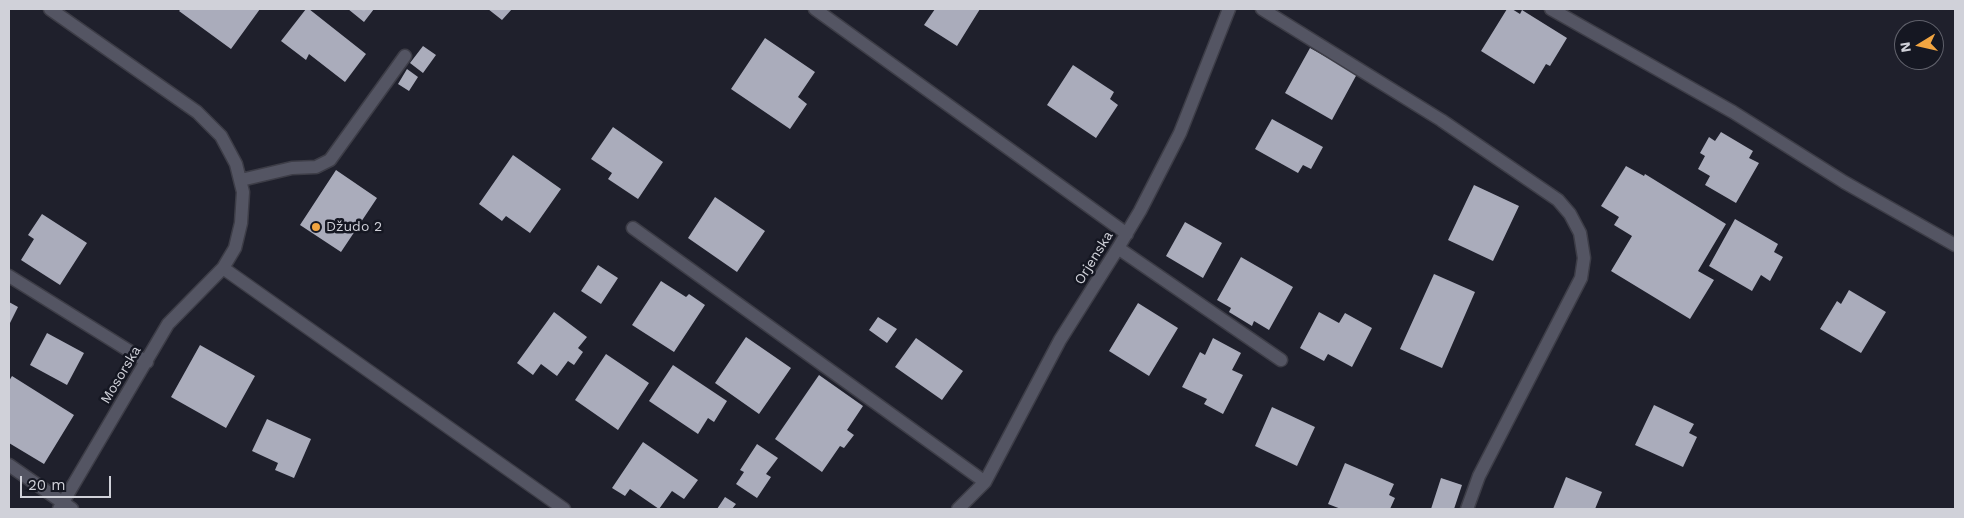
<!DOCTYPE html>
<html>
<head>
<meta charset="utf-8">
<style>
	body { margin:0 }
	#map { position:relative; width:1964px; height:518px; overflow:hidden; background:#1f202c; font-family:"Work Sans",sans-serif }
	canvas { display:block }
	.frame { position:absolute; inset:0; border:10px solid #d0d1d9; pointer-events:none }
	.north { position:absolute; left:1894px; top:20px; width:50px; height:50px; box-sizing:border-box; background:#151722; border:1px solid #60616b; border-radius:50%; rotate:261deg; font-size:14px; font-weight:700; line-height:20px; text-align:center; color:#d0d1d9 }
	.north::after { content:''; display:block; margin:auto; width:18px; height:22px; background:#f2a541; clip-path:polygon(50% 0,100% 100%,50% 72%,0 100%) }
	.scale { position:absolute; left:20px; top:476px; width:91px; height:22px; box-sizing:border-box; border:2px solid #d0d1d9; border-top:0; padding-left:6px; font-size:15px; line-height:18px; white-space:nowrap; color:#d0d1d9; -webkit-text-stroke:4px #151722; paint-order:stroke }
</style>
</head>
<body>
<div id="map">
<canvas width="1964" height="518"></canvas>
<div class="frame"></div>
<div class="north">N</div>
<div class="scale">20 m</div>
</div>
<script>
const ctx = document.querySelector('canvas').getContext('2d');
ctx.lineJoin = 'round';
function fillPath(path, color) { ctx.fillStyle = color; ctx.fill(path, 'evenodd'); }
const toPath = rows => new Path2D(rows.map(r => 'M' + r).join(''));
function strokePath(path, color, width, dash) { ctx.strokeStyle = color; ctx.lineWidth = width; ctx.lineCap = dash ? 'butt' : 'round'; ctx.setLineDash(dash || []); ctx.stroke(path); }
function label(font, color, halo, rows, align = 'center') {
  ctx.font = font + ' "Work Sans",sans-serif'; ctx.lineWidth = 5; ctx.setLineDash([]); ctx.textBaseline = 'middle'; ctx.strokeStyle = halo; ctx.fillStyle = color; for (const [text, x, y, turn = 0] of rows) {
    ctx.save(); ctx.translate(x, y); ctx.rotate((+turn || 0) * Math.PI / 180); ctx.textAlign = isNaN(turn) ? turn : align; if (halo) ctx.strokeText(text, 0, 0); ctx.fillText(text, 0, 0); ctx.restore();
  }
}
fillPath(toPath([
	[181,9,260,9,231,49,179,11],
	[306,9,309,9,366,54,345,82,309,54,306,60,281,41],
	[348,9,374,9,364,22],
	[488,9,512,9,502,20],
	[935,9,980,9,957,46,924,25],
	[1507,9,1512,9,1520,14,1522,10,1567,38,1550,66,1546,64,1534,84,1481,51],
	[765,38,815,72,798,97,807,104,790,129,731,89],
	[423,46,436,55,423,73,410,63],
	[1310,48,1357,74,1332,120,1285,93],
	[1073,65,1114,92,1110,99,1118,105,1096,138,1047,105],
	[407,69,418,77,409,91,398,84],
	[1272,119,1323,147,1311,169,1303,165,1298,173,1255,149],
	[613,127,663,162,638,199,608,179,612,173,591,159],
	[1721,132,1753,151,1749,158,1759,163,1736,203,1705,185,1710,176,1698,169,1705,156,1700,153,1709,137,1715,141],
	[513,155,561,189,530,233,506,216,502,221,479,204],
	[1626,166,1644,176,1645,174,1726,224,1698,271,1714,280,1690,319,1611,271,1632,236,1614,225,1619,217,1601,206],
	[336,170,377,198,341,252,300,225],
	[1474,185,1519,206,1493,261,1448,240],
	[715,197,765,231,737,272,688,238],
	[42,214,87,243,60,285,21,260,34,239,28,235],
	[1735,219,1778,244,1774,252,1783,257,1770,281,1761,275,1752,291,1709,266],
	[1185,222,1222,243,1203,278,1166,256],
	[1241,257,1293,287,1269,330,1254,321,1252,326,1229,312,1231,308,1217,300],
	[598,265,618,278,601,304,581,291],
	[1434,274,1475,292,1442,368,1400,349],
	[661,281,686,297,689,294,705,305,674,352,632,325],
	[1849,290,1886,312,1861,353,1820,329,1837,301,1841,304],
	[9,302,18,307,9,325],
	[1138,303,1178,328,1149,376,1109,351],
	[554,312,587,337,578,348,583,352,574,365,568,361,557,376,541,364,533,375,517,363],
	[1319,312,1339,323,1345,313,1372,328,1352,367,1328,354,1324,361,1300,348],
	[878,317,897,329,887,343,869,330],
	[47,333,84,353,67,385,30,365],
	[746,337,791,368,759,414,715,383],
	[916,338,963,371,942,400,895,367],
	[1213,338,1241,353,1232,370,1243,375,1223,414,1204,404,1207,399,1182,387,1200,352,1205,355],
	[200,345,255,376,226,428,171,397],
	[606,354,649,383,618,430,575,400],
	[673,365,727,401,714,422,708,418,698,434,649,401],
	[819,375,863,406,847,430,854,435,844,448,840,446,822,472,775,439],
	[12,376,74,415,44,464,9,443,9,381],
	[1654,405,1694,424,1689,433,1697,437,1683,467,1635,445],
	[1272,407,1315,427,1297,466,1255,446],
	[267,419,311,439,294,478,275,470,278,463,252,451],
	[643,442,698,480,684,499,672,491,659,509,630,489,625,496,612,488],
	[757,444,778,458,766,474,771,477,757,498,736,484,744,472,740,470],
	[1345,463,1394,484,1389,495,1395,498,1390,509,1341,509,1328,504],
	[1566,477,1602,492,1595,509,1553,509],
	[1441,478,1462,485,1454,509,1431,509],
	[725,497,736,504,732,509,717,509]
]), '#aaacbb');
const minor = toPath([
	[50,9,197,112,221,136,236,164,243,192,241,223,235,248,223,268,168,324,59,509],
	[815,9,1127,234],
	[1262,9,1441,120,1558,200,1570,214,1580,233,1584,258,1581,278,1479,476,1467,509],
	[1551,9,1733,112,1844,182,1955,245],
	[241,180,292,168,316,167,330,160,405,56],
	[633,228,985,482],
	[1118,248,1281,360],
	[223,268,564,509],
	[9,276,147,362],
	[9,465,72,509],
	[958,509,985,482,1060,340,1118,248,1140,211,1180,133,1229,9]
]);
strokePath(minor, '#3d3d47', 15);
strokePath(minor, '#545563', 12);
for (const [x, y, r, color] of [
	[316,227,5,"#f2a541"]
]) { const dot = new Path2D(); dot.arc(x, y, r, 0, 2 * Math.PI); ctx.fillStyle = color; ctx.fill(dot); strokePath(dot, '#151722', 2); }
label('14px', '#d0d1d9', '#151722', [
	["Džudo 2",326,227]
], 'left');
label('14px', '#d0d1d9', '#151722', [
	["Orjenska",1094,258,-58],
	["Mosorska",121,375,-59]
]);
</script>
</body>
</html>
